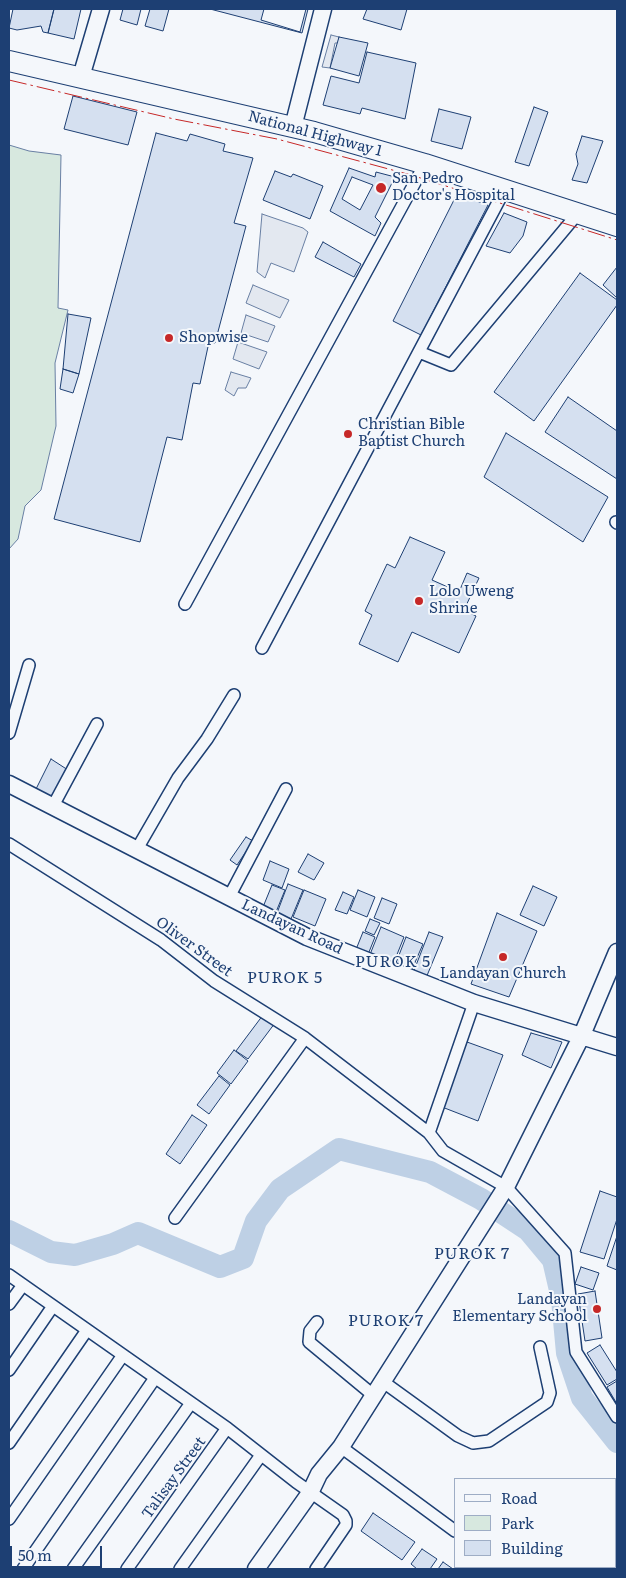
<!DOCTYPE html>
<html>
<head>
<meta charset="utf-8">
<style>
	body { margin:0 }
	#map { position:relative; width:626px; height:1578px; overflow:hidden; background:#f4f7fb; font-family:Literata,serif }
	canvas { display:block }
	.frame { position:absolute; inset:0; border:10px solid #1d3f73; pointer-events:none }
	.legend { position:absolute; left:454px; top:1478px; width:162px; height:90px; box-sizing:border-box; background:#f4f7fb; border:1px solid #9eadc5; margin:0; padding:6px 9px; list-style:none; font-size:15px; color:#1d3f73 }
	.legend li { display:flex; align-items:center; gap:10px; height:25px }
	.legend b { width:25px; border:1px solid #9eadc5 }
	.scale { position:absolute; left:10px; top:1546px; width:92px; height:22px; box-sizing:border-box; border:2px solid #1d3f73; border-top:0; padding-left:6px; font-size:15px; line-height:18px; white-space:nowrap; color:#1d3f73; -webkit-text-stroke:4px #f4f7fb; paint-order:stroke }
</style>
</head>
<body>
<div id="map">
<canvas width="626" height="1578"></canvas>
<div class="frame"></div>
<ul class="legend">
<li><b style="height:6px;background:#f4f7fb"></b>Road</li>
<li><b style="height:14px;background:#d7e8df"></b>Park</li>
<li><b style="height:14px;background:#d5e0f0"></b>Building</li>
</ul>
<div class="scale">50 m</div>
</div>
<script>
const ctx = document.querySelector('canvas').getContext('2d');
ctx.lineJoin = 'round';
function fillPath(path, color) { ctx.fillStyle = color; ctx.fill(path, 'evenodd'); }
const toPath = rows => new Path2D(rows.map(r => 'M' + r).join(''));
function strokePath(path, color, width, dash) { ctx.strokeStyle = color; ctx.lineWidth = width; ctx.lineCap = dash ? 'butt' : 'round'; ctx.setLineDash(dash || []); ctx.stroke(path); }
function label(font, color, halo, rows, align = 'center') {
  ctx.font = font + ' Literata,serif'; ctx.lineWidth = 4; ctx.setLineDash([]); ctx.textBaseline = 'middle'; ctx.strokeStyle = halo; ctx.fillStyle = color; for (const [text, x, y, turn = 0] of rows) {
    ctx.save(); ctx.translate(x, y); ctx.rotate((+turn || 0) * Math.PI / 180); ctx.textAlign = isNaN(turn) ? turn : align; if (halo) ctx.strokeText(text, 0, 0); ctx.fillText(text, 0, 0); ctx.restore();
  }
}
const green = toPath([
	[9,145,29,151,61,155,58,308,68,310,55,363,56,426,41,490,25,506,18,539,9,549,9,145]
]);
fillPath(green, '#d7e8df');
strokePath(green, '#687fa3', 1);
const parking = toPath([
	[331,35,339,37,338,43,335,43,330,68,322,67,331,35],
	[262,214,303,228,308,232,294,272,271,263,265,278,257,272,262,214],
	[253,285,289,300,280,318,246,303,253,285],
	[246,315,275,326,268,342,241,333,246,315],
	[238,342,267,352,259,369,233,359,238,342],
	[231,372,251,378,246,388,238,388,234,396,225,390,231,372]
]);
fillPath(parking, '#e3e8f0');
strokePath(parking, '#687fa3', 1);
strokePath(toPath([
	[9,1231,51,1252,75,1255,113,1244,138,1233,220,1267,243,1258,256,1221,280,1189,339,1149,430,1172,481,1199,528,1230,553,1260,562,1299,567,1353,582,1398,617,1442]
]), '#bed0e5', 22);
const building = toPath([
	[13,9,54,9,48,33,43,32,41,26,17,30,9,28,13,9],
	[54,9,81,9,74,39,48,33,54,9],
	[123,9,141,9,137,25,120,20,123,9],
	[150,9,169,9,163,31,145,26,150,9],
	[210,9,308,9,302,33,210,9],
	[264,9,306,9,300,32,261,20,264,9],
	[367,9,407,9,401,30,363,19,367,9],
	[339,37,368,43,359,76,330,68,339,37],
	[367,52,416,63,405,119,362,108,360,114,323,105,331,76,359,83,367,52],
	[73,96,137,112,128,145,64,129,73,96],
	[534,107,548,112,529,166,515,162,534,107],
	[439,109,471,117,462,149,431,141,439,109],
	[156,133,187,141,190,134,225,144,223,151,253,158,234,223,246,226,215,343,209,342,200,384,193,383,182,440,167,437,140,542,54,519,156,133],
	[582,136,603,141,587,183,572,180,578,164,576,154,582,136],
	[349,168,375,177,376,172,395,177,375,217,381,223,375,236,330,211,349,168],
	[275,171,291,177,293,174,323,186,310,219,263,200,275,171],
	[352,177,373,185,360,210,342,199,352,177],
	[457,194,488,205,421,335,393,321,457,194],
	[504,213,527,222,523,236,510,253,486,246,504,213],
	[323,242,361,264,354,277,315,257,323,242],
	[617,267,617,298,603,285,617,267],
	[580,273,617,300,617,305,534,421,494,392,580,273],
	[68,314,91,318,79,374,63,369,68,314],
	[63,369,79,374,73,393,60,389,63,369],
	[568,397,617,431,617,479,545,432,568,397],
	[506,433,608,497,583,542,484,477,506,433],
	[410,537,445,552,432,580,459,592,467,573,479,578,464,610,476,616,459,653,412,632,398,662,359,644,372,615,365,611,387,564,395,568,410,537],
	[51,759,68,770,52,798,36,789,51,759],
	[246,837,253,841,237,865,230,860,246,837],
	[308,854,324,863,314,880,298,872,308,854],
	[270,861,289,869,282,888,263,880,270,861],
	[288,884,303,890,291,919,277,913,288,884],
	[272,885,285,890,276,912,263,907,272,885],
	[533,886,557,897,544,926,520,915,533,886],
	[304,890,326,899,315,926,293,917,304,890],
	[358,890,375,897,367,917,350,910,358,890],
	[343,892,354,897,347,914,335,910,343,892],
	[382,898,397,904,389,924,374,918,382,898],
	[497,913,537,931,509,997,471,984,497,913],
	[370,919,380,923,374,935,365,931,370,919],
	[381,927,404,937,392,967,369,957,381,927],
	[363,932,375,937,367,957,355,952,363,932],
	[429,932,443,937,426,978,413,973,429,932],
	[406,937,423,944,410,974,394,968,406,937],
	[263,1015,275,1023,248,1059,236,1051,263,1015],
	[531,1033,562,1042,551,1068,522,1055,531,1033],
	[467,1042,503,1055,478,1121,442,1107,467,1042],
	[234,1050,248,1061,231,1084,217,1073,234,1050],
	[219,1076,230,1085,209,1114,197,1105,219,1076],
	[192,1115,207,1125,180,1164,166,1154,192,1115],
	[600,1191,617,1197,617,1219,604,1259,580,1252,600,1191],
	[617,1236,617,1270,607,1266,617,1236],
	[581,1267,599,1273,593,1290,575,1284,581,1267],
	[595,1291,602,1338,585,1341,578,1294,595,1291],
	[600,1345,617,1372,617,1379,607,1385,587,1353,600,1345],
	[617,1381,617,1404,607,1387,617,1381],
	[373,1513,415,1542,402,1560,361,1531,373,1513],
	[422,1549,437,1559,430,1569,417,1569,411,1564,422,1549],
	[443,1562,453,1569,438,1569,443,1562]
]);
fillPath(building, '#d5e0f0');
strokePath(building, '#1d3f73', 1);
const street = toPath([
	[419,352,451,365,579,212],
	[616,522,617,523],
	[185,604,425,164],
	[262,648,504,191],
	[9,733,29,665],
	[53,806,97,724],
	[9,844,161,940,214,981,305,1038,429,1133,443,1151,506,1187,565,1253,576,1352,617,1417],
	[137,849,178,778,207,739,234,695],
	[229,897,286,789],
	[429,1133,474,1003],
	[175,1218,305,1038],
	[9,1275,227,1428,296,1482,343,1515,346,1521,346,1525,316,1569],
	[9,1304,23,1285],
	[317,1322,310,1331,309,1342,373,1395],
	[9,1370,53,1306],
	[382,1381,458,1436,473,1443,489,1441,547,1402,550,1393,540,1347],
	[9,1443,87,1330],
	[341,1447,455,1531],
	[9,1519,123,1355],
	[494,1567,496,1569],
	[23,1569,155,1378],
	[73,1569,191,1403],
	[127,1569,227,1428],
	[180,1569,261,1455]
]);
const secondary = toPath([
	[81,77,101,9],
	[293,127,323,9],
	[9,784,307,937,474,1003,617,1047],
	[256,1569,310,1493,319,1474,341,1447,506,1187,582,1035,617,952]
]);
const highway = toPath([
	[9,61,314,132,425,164,617,226]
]);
strokePath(street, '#1d3f73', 14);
strokePath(secondary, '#1d3f73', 19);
strokePath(highway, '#1d3f73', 22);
strokePath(street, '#f4f7fb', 11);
strokePath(secondary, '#f4f7fb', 16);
strokePath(highway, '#f4f7fb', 20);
strokePath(toPath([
	[9,80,174,119,277,139,411,175,617,240]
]), '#c62828', 1, [18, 4, 2.5, 4]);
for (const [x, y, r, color] of [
	[381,188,6,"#c62828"],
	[169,338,5,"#c62828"],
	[348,434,5,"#c62828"],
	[419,601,5,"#c62828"],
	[503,957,5,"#c62828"],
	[597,1309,5,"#c62828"]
]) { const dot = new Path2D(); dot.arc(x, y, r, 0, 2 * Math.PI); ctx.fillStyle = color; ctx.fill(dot); strokePath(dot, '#f4f7fb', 2); }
label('15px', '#1d3f73', '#f4f7fb', [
	["National Highway 1",315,134,15],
	["Landayan Road",292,927,25],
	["Oliver Street",194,947,36],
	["Talisay Street",174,1478,-54]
]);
label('15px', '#1d3f73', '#f4f7fb', [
	["San Pedro",392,179],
	["Doctor's Hospital",392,196],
	["Shopwise",179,338],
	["Christian Bible",358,425],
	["Baptist Church",358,442],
	["Lolo Uweng",429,592],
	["Shrine",429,609],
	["Landayan Church",503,974,"center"],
	["Landayan",587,1300,"right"],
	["Elementary School",587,1317,"right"]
], 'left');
ctx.letterSpacing = '1px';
label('16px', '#1d3f73', '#f4f7fb', [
	["PUROK 5",393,962],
	["PUROK 5",285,978],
	["PUROK 7",472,1254],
	["PUROK 7",386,1321]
]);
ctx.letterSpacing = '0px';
</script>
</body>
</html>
